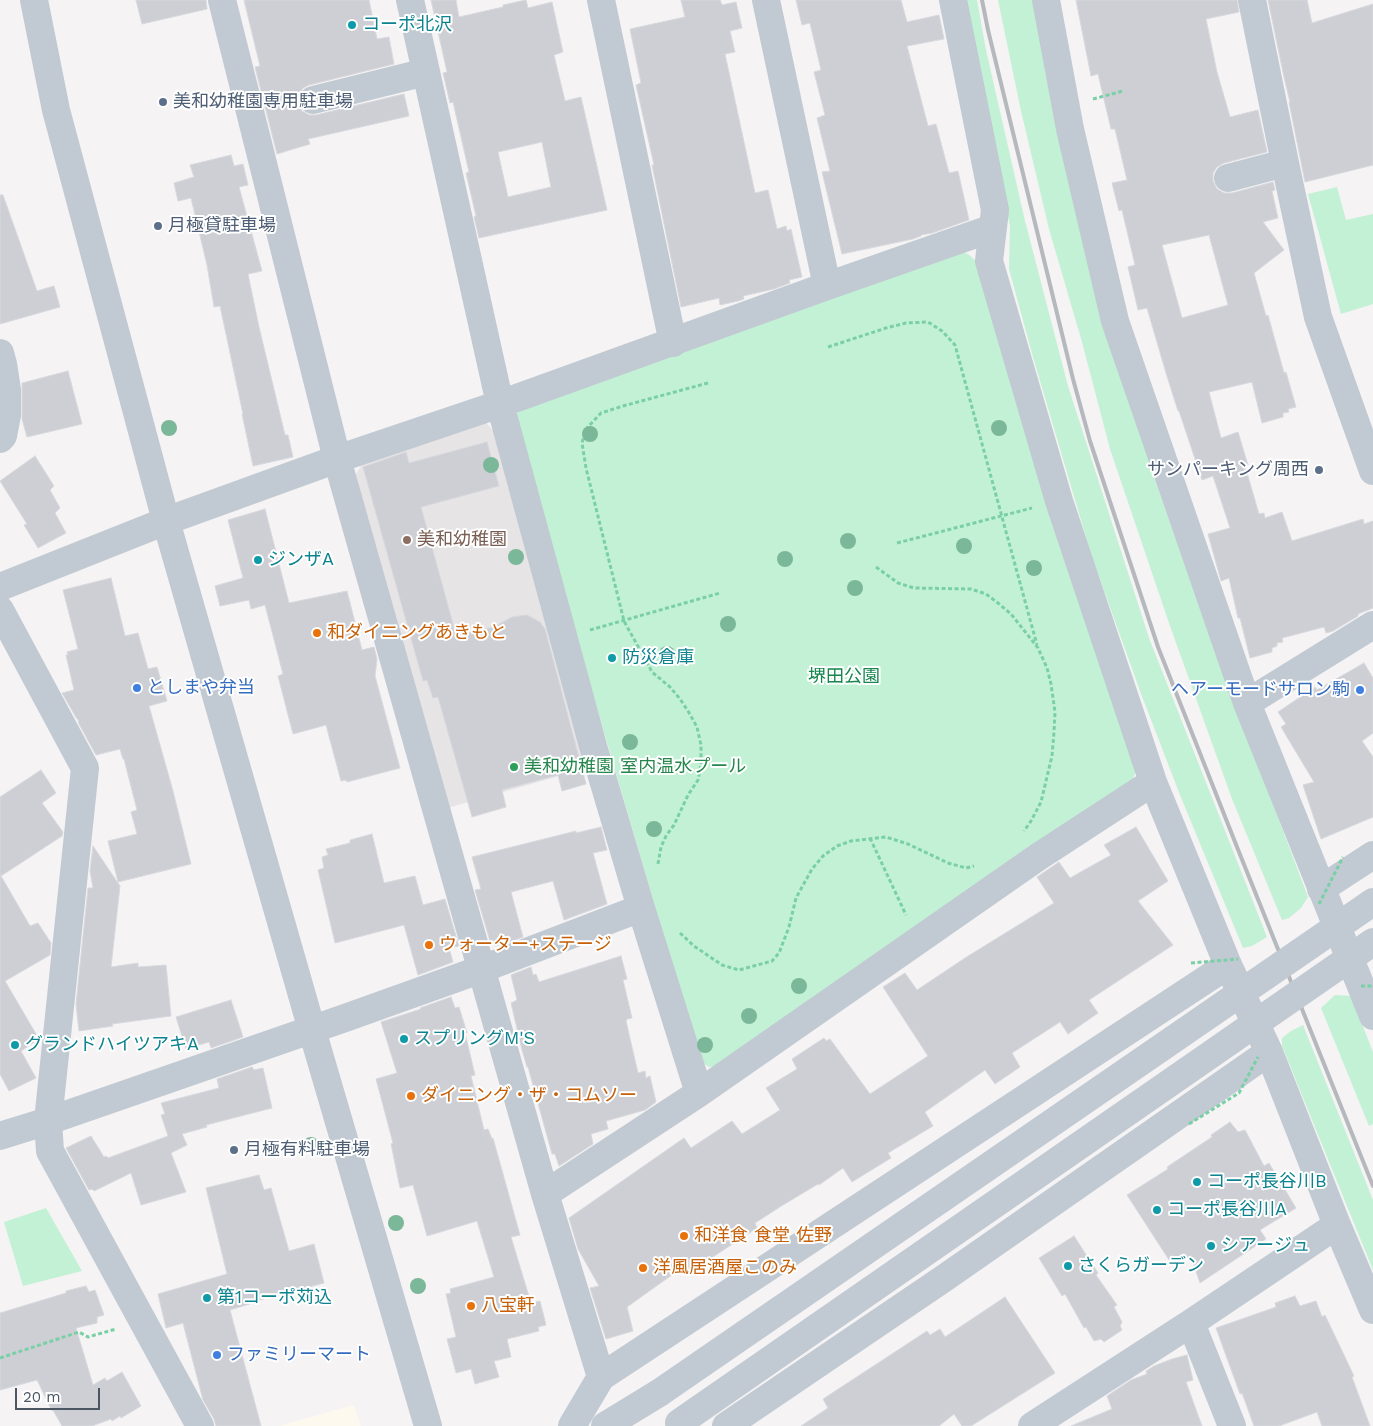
<!DOCTYPE html>
<html>
<head>
<meta charset="utf-8">
<style>
	body { margin:0 }
	#map { position:relative; width:1373px; height:1426px; overflow:hidden; background:#f5f3f3; font-family:"Work Sans",sans-serif }
	canvas { display:block }
	.scale { position:absolute; left:15px; top:1388px; width:85px; height:22px; box-sizing:border-box; border:2px solid #4a5661; border-top:0; padding-left:6px; font-size:15px; line-height:18px; white-space:nowrap; color:#4a5661; -webkit-text-stroke:4px #fff; paint-order:stroke }
</style>
</head>
<body>
<div id="map">
<canvas width="1373" height="1426"></canvas>
<div class="scale">20 m</div>
</div>
<script>
const ctx = document.querySelector('canvas').getContext('2d');
ctx.lineJoin = 'round';
function fillPath(path, color) { ctx.fillStyle = color; ctx.fill(path, 'evenodd'); }
const toPath = rows => new Path2D(rows.map(r => 'M' + r).join(''));
function strokePath(path, color, width, dash) { ctx.strokeStyle = color; ctx.lineWidth = width; ctx.lineCap = dash ? 'butt' : 'round'; ctx.setLineDash(dash || []); ctx.stroke(path); }
function label(font, color, halo, rows, align = 'center') {
  ctx.font = font + ' "Work Sans","Noto Sans JP",sans-serif'; ctx.lineWidth = 4; ctx.setLineDash([]); ctx.textBaseline = 'middle'; ctx.strokeStyle = halo; ctx.fillStyle = color; for (const [text, x, y, turn = 0] of rows) {
    ctx.save(); ctx.translate(x, y); ctx.rotate((+turn || 0) * Math.PI / 180); ctx.textAlign = isNaN(turn) ? turn : align; if (halo) ctx.strokeText(text, 0, 0); ctx.fillText(text, 0, 0); ctx.restore();
  }
}
fillPath(toPath([
	[354,1405,361,1426,279,1426]
]), '#fdf9ef');
fillPath(toPath([
	[484,420,494,432,591,767,447,808,355,476,365,459]
]), '#e6e4e5');
fillPath(toPath([
	[962,0,977,0,986,50,1025,221,1068,386,1149,638,1267,937,1252,946,1243,948,1180,795,1140,691,1091,554,1033,357,1009,269,1010,226],
	[998,0,1033,0,1046,75,1076,209,1154,477,1217,656,1308,897,1301,908,1289,918,1282,920,1232,799,1170,626,1110,449,1082,342,1049,229,1021,111],
	[1337,187,1346,220,1373,214,1373,304,1341,314,1308,194],
	[961,251,968,254,976,261,1137,760,1135,773,1131,784,717,1066,709,1067,703,1063,698,1054,515,427,518,411],
	[1335,995,1351,996,1373,1052,1373,1124,1369,1126,1321,1008],
	[1303,1025,1373,1200,1373,1270,1282,1046,1282,1038,1291,1031],
	[46,1208,82,1271,23,1286,4,1222]
]), '#c3f1d5');
const building = toPath([
	[136,0,206,0,207,9,142,24,136,0],
	[244,0,369,0,377,39,389,37,394,64,309,85,303,88,298,95,298,104,302,111,309,115,316,115,404,94,409,116,308,139,310,144,277,154,255,67,260,66,244,0],
	[431,0,456,0,459,17,503,7,503,5,526,0,528,8,552,2,563,52,554,55,565,101,581,97,607,210,479,238,474,217,476,216,466,173,469,172,453,102,450,103,443,73,447,72,431,0],
	[542,142,551,187,508,197,498,152,542,142],
	[681,0,720,0,722,5,736,2,742,28,730,31,735,52,725,54,755,193,768,190,777,229,786,226,787,231,791,229,802,277,789,280,790,283,774,289,743,296,744,299,738,301,720,305,719,298,681,307,652,165,654,165,636,85,641,83,630,29,685,17,681,0],
	[796,0,901,0,907,22,939,15,944,39,907,46,928,126,936,124,949,173,958,171,969,220,932,233,921,235,921,236,913,239,842,254,822,172,830,171,817,118,825,115,814,72,821,70,810,23,802,25,796,0],
	[1076,0,1237,0,1239,12,1206,19,1217,72,1230,117,1258,110,1267,152,1224,163,1217,167,1213,173,1213,181,1217,189,1224,193,1232,193,1273,182,1275,190,1272,191,1278,218,1263,222,1284,250,1254,273,1266,316,1268,315,1284,373,1286,372,1296,407,1288,409,1289,412,1283,413,1283,417,1262,423,1252,382,1209,392,1221,438,1238,432,1248,465,1245,466,1259,514,1264,513,1265,518,1282,512,1292,541,1363,519,1364,524,1373,521,1373,608,1358,614,1358,616,1333,631,1326,633,1324,627,1282,638,1283,642,1277,643,1277,646,1272,648,1272,652,1250,658,1240,618,1238,618,1229,578,1221,581,1208,534,1230,528,1213,476,1202,480,1179,411,1178,411,1166,373,1147,308,1138,310,1128,267,1135,265,1122,210,1119,211,1112,183,1127,180,1115,129,1111,129,1098,74,1091,76,1076,0],
	[1209,235,1228,305,1182,318,1162,245,1209,235],
	[1268,0,1307,0,1312,23,1373,4,1373,165,1305,182,1289,102,1290,102,1284,77,1268,0],
	[231,155,234,166,243,164,248,185,239,187,262,271,248,274,259,327,285,435,288,435,293,457,253,466,242,414,243,414,220,306,214,307,207,265,191,198,178,201,174,183,194,177,190,165,231,155],
	[0,195,3,195,37,291,54,286,60,307,0,324,0,195],
	[68,371,82,424,27,437,22,419,22,383,68,371],
	[487,442,499,486,421,507,456,635,494,627,512,617,527,615,540,622,545,629,586,784,562,791,558,775,502,790,506,807,472,817,438,697,433,698,427,680,423,681,363,467,406,452,409,463,487,442],
	[35,456,54,486,50,490,60,508,55,513,66,533,38,548,24,525,27,524,0,481,35,456],
	[265,509,289,603,347,591,362,650,374,647,377,659,375,676,400,768,347,782,346,780,341,781,326,725,293,734,278,676,283,674,265,605,251,609,249,600,220,606,215,586,243,578,228,520,265,509],
	[111,578,125,636,138,633,148,669,157,667,167,701,149,706,173,791,191,864,118,882,108,841,137,834,131,812,137,810,124,759,123,759,120,749,96,755,79,724,78,719,77,719,62,693,74,690,66,655,68,655,67,652,78,649,63,590,111,578],
	[1364,663,1373,678,1373,733,1362,741,1373,757,1373,817,1321,839,1303,785,1314,782,1281,727,1286,724,1278,712,1315,687,1317,690,1364,663],
	[41,770,56,793,42,803,63,832,62,836,1,876,30,926,38,923,51,943,50,955,5,981,39,1039,21,1051,36,1078,9,1091,0,1074,0,797,41,770],
	[601,827,607,850,593,853,607,904,564,920,553,881,511,892,523,937,504,944,495,946,493,940,490,941,475,890,481,889,472,857,576,831,576,833,601,827],
	[1136,827,1168,881,1138,901,1173,945,1089,1000,1098,1013,1068,1034,1060,1022,1012,1053,1020,1067,995,1084,985,1070,925,1112,933,1126,888,1153,891,1158,852,1182,843,1168,819,1185,818,1184,783,1205,755,1223,757,1228,687,1274,683,1267,627,1307,633,1331,606,1339,590,1288,599,1286,578,1249,569,1218,684,1138,691,1148,732,1121,742,1134,780,1110,766,1088,797,1069,792,1059,824,1038,826,1041,830,1039,870,1094,928,1056,883,987,905,973,917,990,965,958,1054,903,1037,877,1059,862,1070,878,1111,855,1104,845,1136,827],
	[372,834,384,883,415,876,423,905,445,899,459,946,449,948,453,962,418,975,404,925,335,943,318,870,324,868,322,857,328,855,326,849,350,843,350,840,372,834],
	[93,846,120,886,111,967,138,963,138,967,166,965,171,1016,112,1024,113,1026,79,1031,76,1004,88,888,93,888,90,871,93,846],
	[621,956,627,979,623,980,632,1018,627,1019,626,1021,638,1073,645,1071,646,1078,650,1076,656,1102,645,1110,606,1121,608,1129,591,1134,593,1144,559,1166,555,1154,552,1154,528,1067,527,1067,522,1050,511,1003,517,1000,511,975,531,967,533,975,536,974,539,982,621,956],
	[451,997,455,1008,459,1007,467,1033,465,1033,475,1075,471,1076,484,1130,488,1129,492,1139,493,1138,520,1235,511,1237,531,1303,540,1301,546,1325,538,1327,539,1331,507,1339,511,1357,494,1361,499,1377,475,1384,471,1369,456,1373,447,1339,456,1337,446,1294,451,1293,450,1289,494,1277,477,1221,427,1236,413,1185,400,1188,391,1144,393,1143,376,1079,397,1073,381,1022,421,1009,420,1008,451,997],
	[231,1000,243,1037,211,1048,209,1042,186,1049,176,1017,231,1000],
	[252,1067,254,1070,263,1068,272,1108,206,1125,207,1127,182,1134,187,1145,171,1153,186,1192,141,1205,131,1173,94,1191,92,1189,89,1190,66,1148,91,1136,104,1157,106,1156,108,1158,168,1136,161,1115,165,1114,161,1103,219,1088,217,1079,252,1067],
	[1230,1122,1238,1132,1245,1130,1264,1166,1269,1163,1296,1208,1260,1230,1266,1239,1200,1283,1191,1257,1171,1263,1127,1195,1168,1169,1167,1167,1212,1137,1211,1135,1230,1122],
	[259,1175,264,1190,271,1188,289,1251,314,1244,324,1283,256,1301,256,1302,230,1310,261,1426,216,1426,214,1419,203,1400,183,1323,166,1328,158,1294,227,1274,206,1188,259,1175],
	[1074,1236,1098,1273,1096,1275,1117,1305,1114,1307,1122,1322,1120,1326,1122,1330,1104,1342,1101,1339,1094,1341,1086,1327,1084,1328,1065,1294,1062,1296,1039,1258,1074,1236],
	[86,1286,89,1292,95,1290,104,1315,97,1317,97,1323,76,1328,93,1385,105,1378,107,1381,122,1372,141,1406,121,1418,120,1416,112,1421,111,1419,92,1426,62,1426,53,1410,52,1411,37,1380,0,1390,0,1313,66,1293,66,1291,86,1286],
	[1295,1296,1300,1306,1316,1301,1322,1317,1325,1315,1354,1376,1352,1377,1370,1426,1322,1426,1317,1412,1279,1426,1254,1426,1242,1393,1240,1394,1216,1328,1276,1307,1275,1303,1295,1296],
	[1005,1297,1055,1373,971,1426,962,1426,954,1414,939,1426,801,1426,828,1408,823,1399,927,1331,930,1335,940,1329,945,1337,1005,1297],
	[1187,1355,1193,1380,1186,1382,1202,1426,1071,1426,1112,1409,1107,1396,1131,1380,1147,1374,1146,1371,1154,1366,1172,1359,1187,1355]
]);
fillPath(building, '#cdcfd5');
strokePath(building, '#d7d9de', 1);
strokePath(toPath([
	[1093,99,1123,91],
	[828,347,886,328,906,323,928,322,942,331,955,345,1037,645],
	[897,543,1032,508],
	[876,567,898,583,914,588,971,589,986,594,998,603,1011,614,1038,648,1047,668,1051,684,1055,712,1054,732,1052,756,1041,802,1031,821,1024,831],
	[590,630,720,593],
	[870,838,906,915],
	[658,864,661,847,666,836,674,825,688,795,698,780,701,764,701,745,697,727,688,711,680,699,670,687,652,672,624,621,586,468,582,443,586,429,601,413,623,406,708,383],
	[680,933,694,946,722,965,739,970,772,961,779,953,789,927,796,898,812,869,823,856,837,846,851,841,886,837,908,844,948,863,966,868,974,866],
	[0,1358,79,1332,88,1337,116,1329]
]), '#7ad0a6', 3, [4, 2.5]);
strokePath(toPath([
	[34,0,56,110,166,521,312,1030,428,1426],
	[222,0,337,459,545,1194,601,1377],
	[410,0,500,404,593,746,641,908,699,1093],
	[601,0,673,343],
	[766,0,827,286],
	[953,0,995,210,989,261,1059,501,1153,782,1228,965,1269,1052,1337,1225,1373,1310],
	[1046,0,1070,129,1115,321,1247,703,1373,1016],
	[1252,0,1285,163,1318,317,1373,471],
	[313,100,426,72],
	[1228,178,1285,163],
	[0,353,3,364,7,390,7,415,3,436,0,439],
	[0,587,166,521,337,459,500,404,827,286,993,228],
	[0,610,85,768,48,1121,50,1151,200,1426],
	[1247,703,1373,625],
	[1321,889,1373,855],
	[0,1136,48,1121,345,1018,482,969,641,908],
	[545,1194,699,1093,1038,857,1153,782],
	[1191,1323,1232,1426],
	[572,1426,601,1377,1228,965],
	[605,1426,659,1393],
	[726,1426,943,1279,1269,1052],
	[1032,1426,1191,1323,1337,1225]
]), '#c1cad2', 28);
strokePath(toPath([
	[982,0,988,30,1073,379,1090,441,1158,647,1237,847,1373,1186]
]), '#b5b8bd', 4);
strokePath(toPath([
	[1319,904,1343,857],
	[1191,963,1238,959],
	[1361,986,1373,986],
	[1189,1124,1239,1093,1258,1057]
]), '#7ad0a6', 3, [4, 2.5]);
strokePath(toPath([
	[659,1393,1373,902],
	[679,1423,1373,942]
]), '#c1cad2', 28);
ctx.fillStyle = '#7bb799';
for (const [x, y] of [
	[169,428],
	[999,428],
	[590,434],
	[491,465],
	[848,541],
	[964,546],
	[516,557],
	[785,559],
	[1034,568],
	[855,588],
	[728,624],
	[667,654],
	[630,742],
	[654,829],
	[799,986],
	[749,1016],
	[705,1045],
	[311,1145],
	[396,1223],
	[418,1286]
]) { ctx.beginPath(); ctx.arc(x, y, 8, 0, 2 * Math.PI); ctx.fill(); }
for (const [x, y, r, color] of [
	[352,25,5,"#0f9aa8"],
	[163,102,5,"#5c6f8a"],
	[158,226,5,"#5c6f8a"],
	[1319,470,5,"#5c6f8a"],
	[407,540,5,"#8d6e63"],
	[258,560,5,"#0f9aa8"],
	[317,633,5,"#e8710a"],
	[612,658,5,"#0f9aa8"],
	[137,688,5,"#3f7fe0"],
	[1360,690,5,"#3f7fe0"],
	[514,767,5,"#2e9e5b"],
	[429,945,5,"#e8710a"],
	[404,1039,5,"#0f9aa8"],
	[15,1045,5,"#0f9aa8"],
	[411,1096,5,"#e8710a"],
	[234,1150,5,"#5c6f8a"],
	[1197,1182,5,"#0f9aa8"],
	[1157,1210,5,"#0f9aa8"],
	[684,1236,5,"#e8710a"],
	[1211,1246,5,"#0f9aa8"],
	[1068,1266,5,"#0f9aa8"],
	[643,1268,5,"#e8710a"],
	[207,1298,5,"#0f9aa8"],
	[471,1306,5,"#e8710a"],
	[217,1355,5,"#3f7fe0"]
]) { const dot = new Path2D(); dot.arc(x, y, r, 0, 2 * Math.PI); ctx.fillStyle = color; ctx.fill(dot); strokePath(dot, '#fff', 2); }
label('18px', '#0d838f', '#fff', [
	["コーポ北沢",362,25],
	["ジンザA",268,560],
	["防災倉庫",622,658],
	["スプリングM'S",414,1039],
	["グランドハイツアキA",25,1045],
	["コーポ長谷川B",1207,1182],
	["コーポ長谷川A",1167,1210],
	["シアージュ",1221,1246],
	["さくらガーデン",1078,1266],
	["第1コーポ苅込",217,1298]
], 'left');
label('18px', '#4e5e75', '#fff', [
	["美和幼稚園専用駐車場",173,102],
	["月極貸駐車場",168,226],
	["サンパーキング周西",1309,470,"right"],
	["月極有料駐車場",244,1150]
], 'left');
label('18px', '#785e54', '#fff', [
	["美和幼稚園",417,540]
], 'left');
label('18px', '#c56008', '#fff', [
	["和ダイニングあきもと",327,633],
	["ウォーター+ステージ",439,945],
	["ダイニング・ザ・コムソー",421,1096],
	["和洋食 食堂 佐野",694,1236],
	["洋風居酒屋このみ",653,1268],
	["八宝軒",481,1306]
], 'left');
label('18px', '#17864f', '#fff', [
	["堺田公園",844,677]
]);
label('18px', '#366cbe', '#fff', [
	["としまや弁当",147,688],
	["ヘアーモードサロン駒",1350,690,"right"],
	["ファミリーマート",227,1355]
], 'left');
label('18px', '#27864d', '#fff', [
	["美和幼稚園 室内温水プール",524,767]
], 'left');
</script>
</body>
</html>
